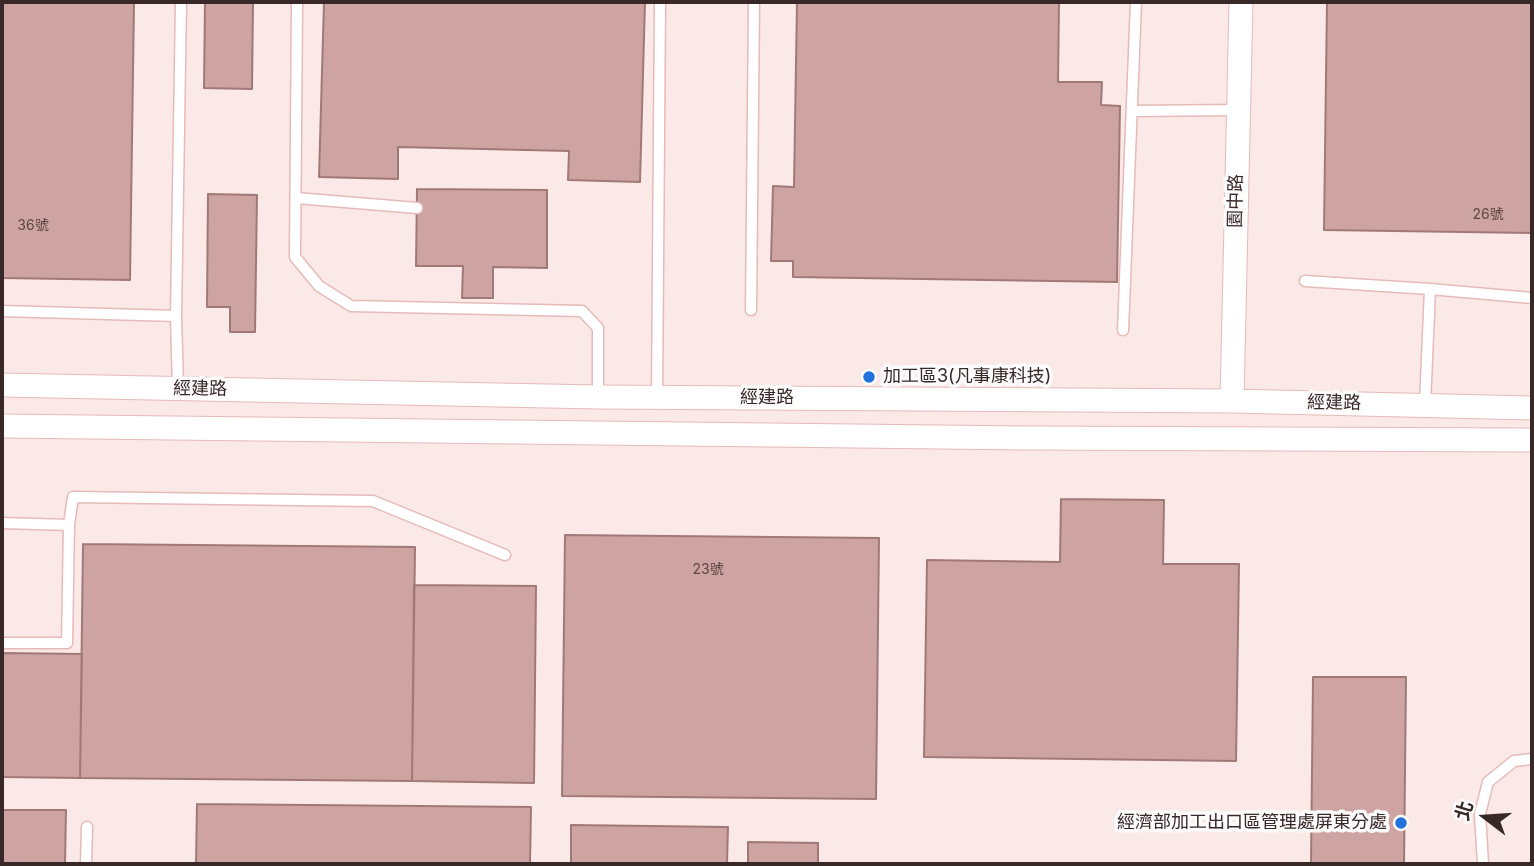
<!DOCTYPE html>
<html>
<head>
<meta charset="utf-8">
<style>
	body { margin:0 }
	#map { position:relative; width:1534px; height:866px; overflow:hidden; background:#fbe9e7; font-family:Inter,"Noto Sans TC",sans-serif }
	canvas { display:block }
	.frame { position:absolute; inset:0; border:4px solid #382827; pointer-events:none }
	.north { position:absolute; left:1450px; top:782px; width:70px; height:70px; -webkit-text-stroke:5px #fbfbfb; paint-order:stroke; rotate:287deg; font-size:19px; font-weight:700; line-height:28px; text-align:center; color:#382827 }
	.north::after { content:''; display:block; margin:auto; width:24px; height:32px; background:#382827; clip-path:polygon(50% 0,100% 100%,50% 72%,0 100%) }
</style>
</head>
<body>
<div id="map">
<canvas width="1534" height="866"></canvas>
<div class="frame"></div>
<div class="north">北</div>
</div>
<script>
const ctx = document.querySelector('canvas').getContext('2d');
ctx.lineJoin = 'round';
function fillPath(path, color) { ctx.fillStyle = color; ctx.fill(path, 'evenodd'); }
const toPath = rows => new Path2D(rows.map(r => 'M' + r).join(''));
function strokePath(path, color, width, dash) { ctx.strokeStyle = color; ctx.lineWidth = width; ctx.lineCap = dash ? 'butt' : 'round'; ctx.setLineDash(dash || []); ctx.stroke(path); }
function label(font, color, halo, rows, align = 'center') {
  ctx.font = font + ' Inter,"Noto Sans TC",sans-serif'; ctx.lineWidth = 7; ctx.setLineDash([]); ctx.textBaseline = 'middle'; ctx.strokeStyle = halo; ctx.fillStyle = color; for (const [text, x, y, turn = 0] of rows) {
    ctx.save(); ctx.translate(x, y); ctx.rotate((+turn || 0) * Math.PI / 180); ctx.textAlign = isNaN(turn) ? turn : align; if (halo) ctx.strokeText(text, 0, 0); ctx.fillText(text, 0, 0); ctx.restore();
  }
}
const building = toPath([
	[2,2,134,2,130,280,2,278,2,2],
	[205,2,253,2,252,89,204,88,205,2],
	[324,2,645,2,640,182,568,180,569,151,398,147,398,179,319,177,324,2],
	[797,2,1059,2,1058,82,1102,82,1101,105,1120,106,1117,282,793,277,793,261,771,261,773,186,794,187,797,2],
	[1327,2,1532,2,1532,233,1324,230,1327,2],
	[417,189,547,190,547,268,493,267,493,298,462,298,463,266,416,266,417,189],
	[208,194,257,195,255,332,230,332,230,307,207,307,208,194],
	[1061,499,1164,500,1163,564,1239,564,1236,761,924,757,927,560,1060,562,1061,499],
	[565,535,879,538,876,799,562,796,565,535],
	[83,544,415,547,412,781,80,778,83,544],
	[414,585,536,586,534,783,412,781,414,585],
	[2,653,82,654,80,778,2,777,2,653],
	[1313,677,1406,677,1404,864,1311,864,1313,677],
	[197,804,531,807,530,864,196,864,197,804],
	[2,810,66,810,65,864,2,864,2,810],
	[571,825,728,827,727,864,571,864,571,825],
	[748,842,818,843,818,864,748,864,748,842]
]);
fillPath(building, '#cea4a2');
strokePath(building, '#a07977', 2);
const service = toPath([
	[297,2,295,257,319,286,351,306,582,311,598,328,598,397],
	[1132,111,1238,110],
	[296,198,417,208],
	[1305,281,1430,289,1425,405],
	[1430,289,1532,298],
	[751,310,754,2],
	[2,311,176,316],
	[1123,330,1136,2],
	[178,388,176,316,181,2],
	[657,397,660,2],
	[2,523,69,525,67,643,2,643],
	[69,525,73,497,373,501,505,555],
	[86,864,87,827],
	[1483,864,1480,814,1488,782,1514,761,1532,759]
]);
const minor = toPath([
	[2,385,598,397,1232,401,1532,408],
	[1232,401,1241,2],
	[2,426,1025,438,1532,440]
]);
strokePath(service, '#e5bab8', 13);
strokePath(minor, '#e5bab8', 25);
strokePath(service, '#fff', 10);
strokePath(minor, '#fff', 23);
for (const [x, y, r, color] of [
	[869,377,7,"#2271dc"],
	[1401,823,7,"#2271dc"]
]) { const dot = new Path2D(); dot.arc(x, y, r, 0, 2 * Math.PI); ctx.fillStyle = color; ctx.fill(dot); strokePath(dot, '#fbfbfb', 2.5); }
label('14px', '#5e4746', null, [
	["26號",1488,215],
	["36號",33,226],
	["23號",708,570]
]);
label('18px', '#382827', '#fbfbfb', [
	["園中路",1236,201,-89],
	["經建路",200,389,1],
	["經建路",767,398],
	["經建路",1334,403,1]
]);
label('18px', '#382827', '#fbfbfb', [
	["加工區3(凡事康科技)",883,377],
	["經濟部加工出口區管理處屏東分處",1387,823,"right"]
], 'left');
</script>
</body>
</html>
